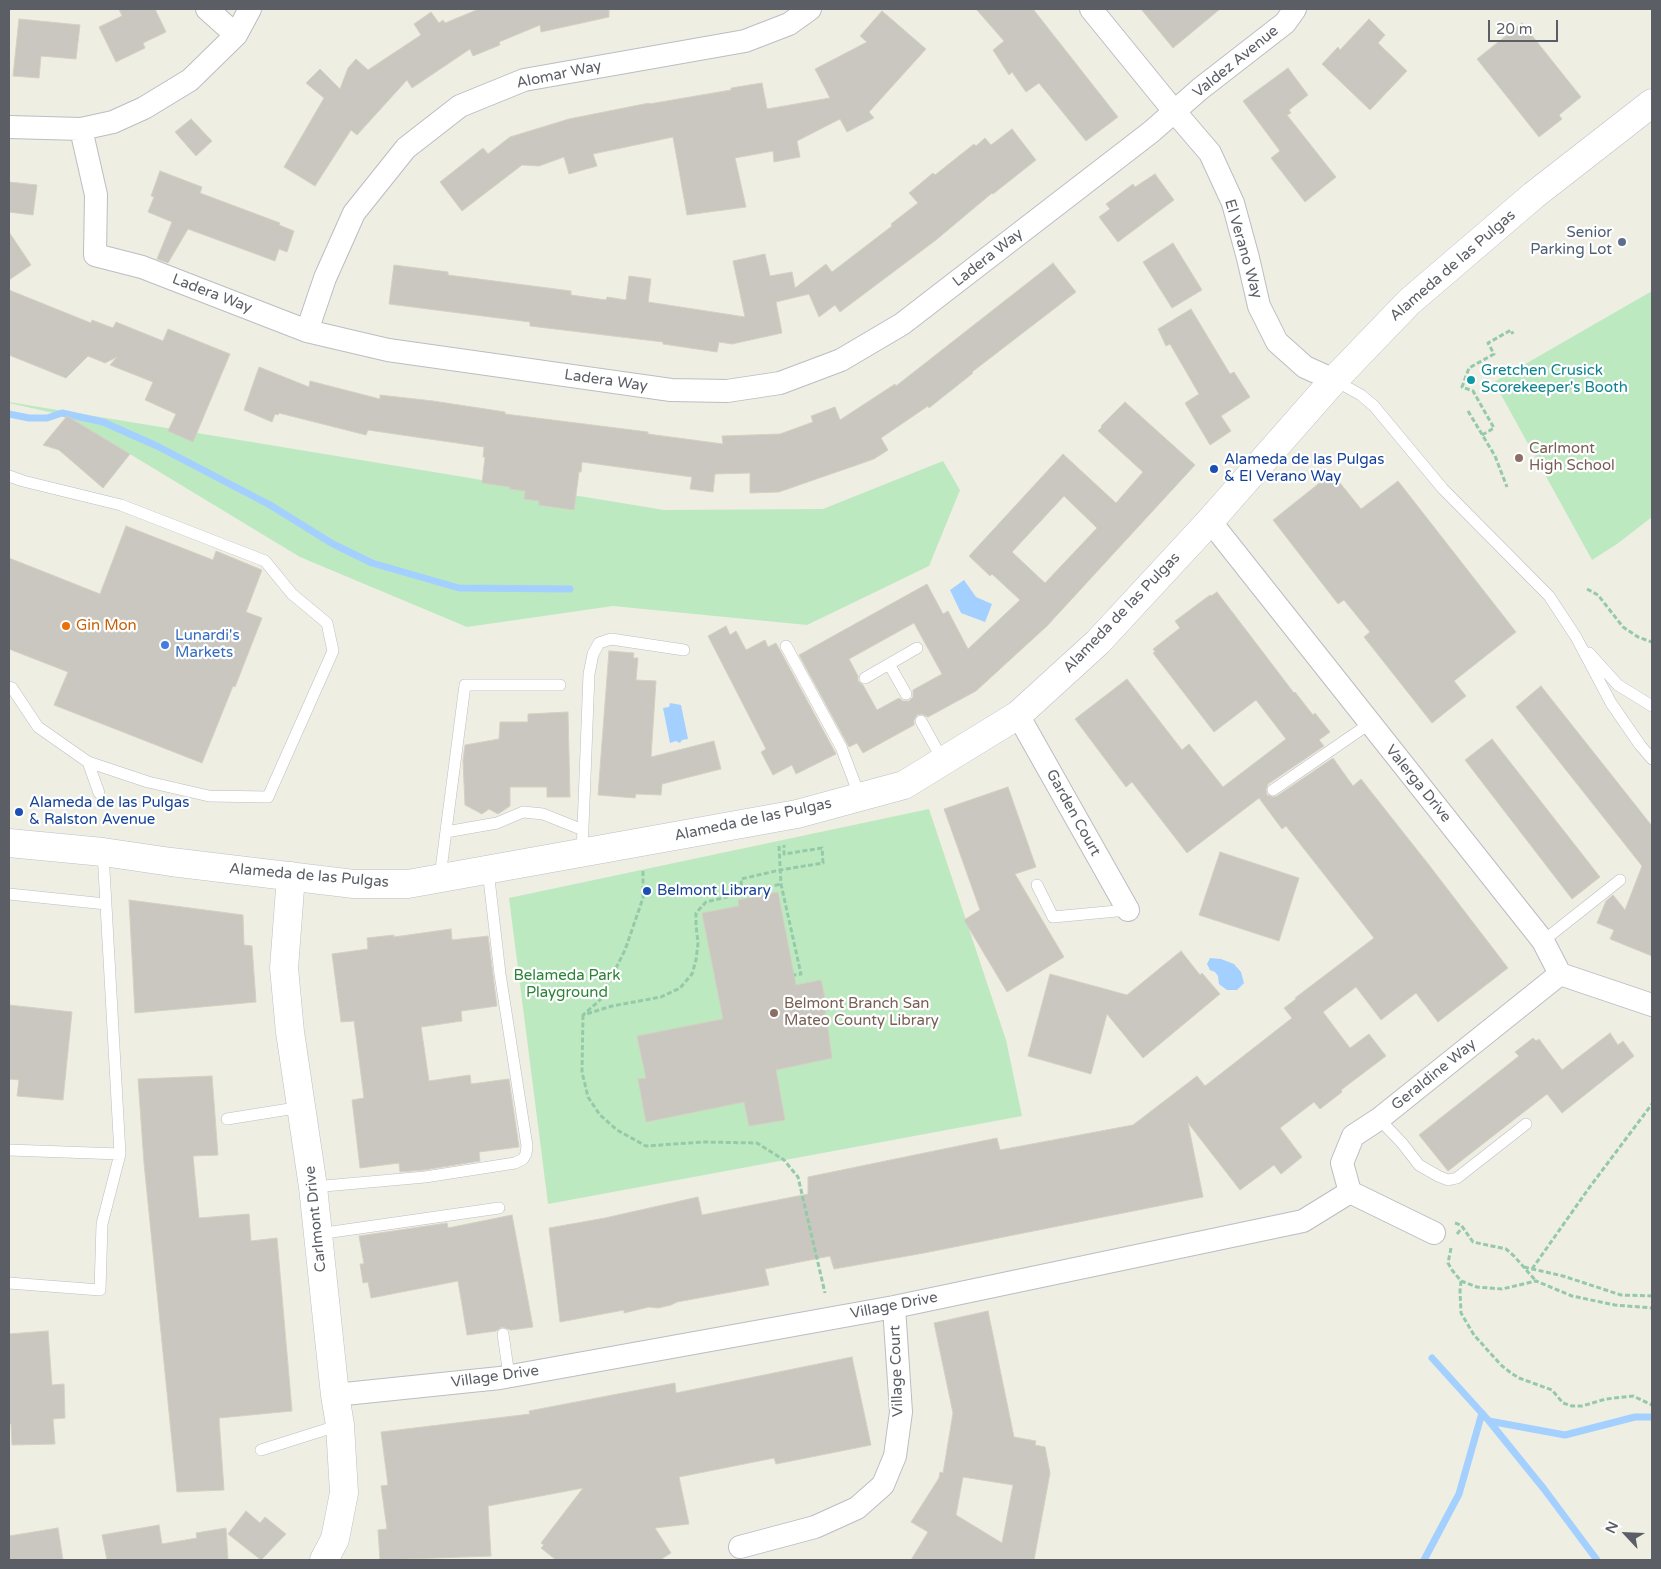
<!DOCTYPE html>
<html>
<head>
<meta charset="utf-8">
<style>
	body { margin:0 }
	#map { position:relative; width:1661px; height:1569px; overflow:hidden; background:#efeee3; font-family:"Varela Round",sans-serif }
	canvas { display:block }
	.frame { position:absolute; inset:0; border:10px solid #5b5f65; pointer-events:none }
	.north { position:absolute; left:1601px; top:1509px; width:50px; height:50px; -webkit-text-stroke:4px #fff; paint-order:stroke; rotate:295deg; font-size:14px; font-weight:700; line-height:20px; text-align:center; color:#5b5f65 }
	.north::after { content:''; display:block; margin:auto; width:18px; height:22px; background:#5b5f65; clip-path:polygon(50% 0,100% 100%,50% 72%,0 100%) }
	.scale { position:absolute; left:1488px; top:20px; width:70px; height:22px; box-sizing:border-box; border:2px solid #5b5f65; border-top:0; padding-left:6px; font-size:15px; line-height:18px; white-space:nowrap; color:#5b5f65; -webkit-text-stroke:4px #fff; paint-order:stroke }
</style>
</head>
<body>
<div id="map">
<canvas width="1661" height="1569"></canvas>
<div class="frame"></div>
<div class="north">N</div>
<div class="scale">20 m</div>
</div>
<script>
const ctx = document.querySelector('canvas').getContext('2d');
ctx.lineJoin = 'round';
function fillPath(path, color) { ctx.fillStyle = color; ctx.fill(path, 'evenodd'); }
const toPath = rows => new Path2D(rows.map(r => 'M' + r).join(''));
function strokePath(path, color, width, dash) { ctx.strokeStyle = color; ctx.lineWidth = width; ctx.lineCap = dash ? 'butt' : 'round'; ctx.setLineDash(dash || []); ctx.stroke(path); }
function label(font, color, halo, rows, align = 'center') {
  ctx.font = font + ' "Varela Round",sans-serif'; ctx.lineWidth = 4.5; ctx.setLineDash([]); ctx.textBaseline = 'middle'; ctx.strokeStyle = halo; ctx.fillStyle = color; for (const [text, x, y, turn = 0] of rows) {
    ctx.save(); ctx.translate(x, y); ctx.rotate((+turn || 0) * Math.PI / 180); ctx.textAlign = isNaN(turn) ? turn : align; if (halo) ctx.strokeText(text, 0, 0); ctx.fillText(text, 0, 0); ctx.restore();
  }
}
fillPath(toPath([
	[1652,291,1652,517,1617,544,1592,560,1494,382],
	[9,402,664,510,823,509,943,461,960,490,929,566,807,625,613,606,467,627,300,557,67,416,9,403],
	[929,809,1006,1040,1022,1116,548,1204,509,898]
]), '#bde9c1');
fillPath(toPath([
	[964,580,976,597,992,604,985,622,961,613,950,590],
	[670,703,681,705,688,739,682,740,680,743,676,741,670,743,663,708,669,707],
	[1210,958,1221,959,1234,964,1241,972,1244,983,1237,990,1227,990,1219,984,1218,976,1215,972,1210,970,1207,964]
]), '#a3d0ff');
strokePath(toPath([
	[9,414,29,418,47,418,62,413,103,422,157,446,270,505,333,544,372,563,459,588,570,589],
	[1432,1358,1489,1421,1565,1435,1635,1417,1652,1417],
	[1489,1421,1544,1489,1597,1560],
	[1424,1560,1459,1494,1482,1413]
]), '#a3d0ff', 7);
const building = toPath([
	[119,9,155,9,166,32,143,43,145,48,116,62,99,27,122,16,119,9],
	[479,9,609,9,609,17,541,32,540,25,499,42,500,45,473,56,470,49,412,88,407,80,357,135,351,130,315,186,284,167,324,98,306,83,320,69,340,89,348,68,356,59,368,70,421,35,414,24,431,12,439,23,443,20,445,23,479,9],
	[976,9,1033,9,1118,117,1086,141,1039,83,1026,92,1012,72,1009,75,993,50,1004,41,976,9],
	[1141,9,1220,9,1173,48,1141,9],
	[882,11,926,49,869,112,874,118,847,132,840,119,797,141,800,157,774,162,773,151,735,158,746,207,687,215,673,137,593,154,597,166,569,174,564,157,539,166,522,165,462,211,440,182,483,148,488,154,510,137,569,119,649,103,649,104,731,90,731,88,762,83,767,109,830,98,815,69,867,42,860,36,882,11],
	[19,19,80,25,76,59,41,56,39,78,13,76,19,19],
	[1369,19,1385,35,1378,43,1407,71,1370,110,1322,64,1338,47,1340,50,1369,19],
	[1522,23,1581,97,1559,115,1562,119,1539,137,1477,59,1522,23],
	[1288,68,1308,95,1289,110,1291,113,1287,115,1336,177,1305,202,1271,158,1280,151,1243,101,1288,68],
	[191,119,212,141,196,156,175,132,191,119],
	[1012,129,1036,160,993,194,992,193,936,240,840,312,835,305,819,317,809,294,776,302,782,333,732,344,719,342,717,352,663,344,663,342,530,326,530,322,389,304,394,265,448,272,448,275,571,291,571,295,606,300,607,297,626,300,629,276,651,279,648,302,745,317,733,261,765,254,770,276,792,272,795,288,826,264,832,272,892,226,891,224,918,203,909,193,933,173,935,175,974,144,976,146,985,138,991,145,1012,129],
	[160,171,202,187,200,193,280,223,279,225,294,231,287,252,279,249,275,261,188,229,168,263,157,259,172,222,148,212,154,197,151,196,160,171],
	[1155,174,1174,200,1118,242,1099,217,1110,209,1106,204,1133,184,1135,187,1155,174],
	[9,182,37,185,33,215,9,212,9,182],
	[9,232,31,265,9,280,9,232],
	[1173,243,1202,290,1172,308,1143,262,1173,243],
	[1053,263,1076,292,972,372,973,373,929,408,928,406,881,438,888,450,874,459,779,492,750,493,750,473,715,474,713,492,690,489,692,477,582,462,581,472,579,472,574,510,539,505,539,501,524,499,525,491,510,489,510,487,482,483,485,457,483,457,484,447,368,430,366,435,279,413,278,415,275,414,272,422,244,410,259,367,309,387,310,381,380,399,380,395,433,401,505,412,505,414,648,432,648,434,723,444,722,436,780,434,813,422,811,416,835,407,840,420,895,384,896,386,1053,263],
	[9,290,91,323,92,320,113,328,116,322,163,341,168,329,230,354,193,442,168,431,176,414,145,400,153,382,110,365,117,357,105,363,88,356,66,378,9,355,9,290],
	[1191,309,1230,374,1234,372,1250,397,1221,416,1231,431,1210,445,1185,403,1199,394,1170,344,1166,346,1158,329,1191,309],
	[1125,402,1195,465,1047,626,976,691,928,717,922,714,917,715,914,720,914,725,863,753,857,743,849,747,799,655,927,584,943,614,948,611,968,649,1020,600,992,574,990,576,969,556,1063,454,1116,503,1143,472,1098,431,1102,427,1101,426,1125,402],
	[1064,496,1097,528,1045,583,1012,552,1064,496],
	[914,623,942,674,913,690,913,697,909,701,903,701,899,698,877,710,863,685,858,681,858,676,849,659,914,623],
	[67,416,130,454,103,488,59,450,43,445,67,416],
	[1332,473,1361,509,1398,481,1516,632,1454,681,1466,696,1432,723,1364,637,1370,632,1344,600,1338,604,1273,520,1332,473],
	[126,526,213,560,216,551,262,570,246,612,262,618,235,687,233,686,202,763,54,705,68,672,9,649,9,558,100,594,126,526],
	[1217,592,1294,693,1295,692,1313,715,1315,713,1330,732,1319,740,1324,746,1268,784,1266,790,1267,795,1273,797,1277,796,1333,758,1353,786,1361,779,1429,865,1508,968,1438,1022,1416,993,1381,1020,1356,987,1323,1012,1350,1048,1369,1034,1386,1056,1341,1090,1342,1092,1320,1109,1314,1102,1280,1128,1302,1157,1281,1174,1274,1165,1240,1190,1188,1123,1203,1197,924,1253,834,1269,830,1256,765,1269,769,1285,677,1302,671,1305,658,1308,649,1307,624,1313,624,1310,560,1322,549,1228,605,1218,698,1197,702,1215,808,1194,808,1177,997,1138,1000,1150,1133,1125,1197,1076,1205,1086,1292,1018,1284,1008,1296,999,1295,998,1374,938,1286,826,1282,829,1259,798,1187,853,1132,782,1126,787,1075,719,1127,679,1182,750,1189,744,1223,787,1286,739,1256,700,1214,732,1153,653,1155,652,1153,649,1180,628,1175,621,1210,595,1211,596,1217,592],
	[726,626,730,635,736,631,746,650,765,640,768,647,776,643,836,754,796,774,792,765,773,775,761,752,766,749,708,636,726,626],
	[609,651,634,653,633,658,638,658,636,680,656,681,651,757,714,741,721,769,662,784,661,795,636,794,635,798,598,795,609,651],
	[1541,686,1652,826,1652,956,1610,939,1614,930,1597,923,1606,901,1613,895,1625,910,1642,866,1516,707,1541,686],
	[568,712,570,797,547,797,547,787,510,787,510,806,498,814,489,809,482,814,465,805,463,761,465,745,499,739,500,722,528,722,528,714,568,712],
	[1492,739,1600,877,1572,899,1465,760,1492,739],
	[1008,787,1036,867,1015,874,1064,957,1007,992,964,920,980,910,944,809,1008,787],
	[1220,852,1299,878,1279,941,1199,915,1220,852],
	[778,892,796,985,821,980,827,1007,825,1008,832,1058,776,1070,785,1120,749,1126,744,1102,646,1122,638,1079,646,1078,637,1036,723,1019,702,913,739,906,738,900,778,892],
	[129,900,243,915,244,945,252,946,256,1002,135,1013,129,900],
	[451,929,452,940,488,936,497,1006,461,1011,462,1021,421,1027,429,1081,470,1075,471,1084,509,1079,519,1147,479,1152,480,1161,424,1170,400,1172,399,1163,360,1168,352,1100,364,1098,354,1021,341,1022,332,954,368,949,367,938,394,935,394,937,451,929],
	[1181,951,1200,975,1202,973,1220,994,1143,1058,1107,1014,1091,1074,1028,1056,1050,974,1127,995,1181,951],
	[9,1005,72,1012,63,1100,17,1096,19,1080,9,1079,9,1005],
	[1610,1033,1618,1045,1623,1041,1634,1056,1562,1113,1547,1094,1448,1171,1419,1135,1519,1056,1515,1052,1533,1038,1536,1041,1539,1039,1562,1070,1610,1033],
	[212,1076,218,1155,193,1156,199,1218,249,1214,251,1241,277,1238,292,1411,219,1418,224,1490,177,1492,144,1163,138,1079,212,1076],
	[512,1215,533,1327,511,1330,502,1327,496,1331,467,1335,458,1281,371,1298,368,1282,363,1283,360,1264,364,1264,359,1236,447,1223,448,1228,512,1215],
	[988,1311,1014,1437,1036,1441,1035,1445,1045,1447,1050,1473,1034,1560,911,1560,928,1532,911,1522,939,1478,940,1472,943,1473,953,1413,934,1323,988,1311],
	[963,1477,1013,1485,1002,1543,956,1515,963,1477],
	[48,1331,52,1385,64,1384,65,1418,53,1419,55,1444,12,1445,11,1424,9,1424,9,1334,48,1331],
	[852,1357,871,1445,776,1464,774,1458,679,1477,689,1524,655,1528,671,1553,660,1560,556,1560,541,1548,544,1545,541,1543,583,1488,488,1506,491,1556,380,1560,378,1530,387,1529,381,1486,388,1485,381,1432,530,1414,529,1411,675,1383,676,1393,852,1357],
	[246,1511,260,1523,265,1517,286,1534,261,1560,228,1534,246,1511],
	[159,1525,162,1544,197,1538,196,1533,226,1528,228,1560,107,1560,102,1535,159,1525],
	[58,1528,63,1560,9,1560,9,1536,58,1528]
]);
fillPath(building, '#cac7c0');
strokePath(building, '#d5d0c1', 1);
const lane = toPath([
	[1334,380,1361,395,1374,406,1443,489,1549,596,1576,637,1611,703,1640,745,1652,759],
	[9,476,23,481,121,505,265,561,292,594,327,623,333,651,268,797,209,796,148,782,88,762],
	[786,646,841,747,860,797],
	[1589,653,1618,685,1652,706],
	[889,664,906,694],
	[865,678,917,648],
	[9,687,12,688,38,727,88,762,99,793],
	[921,721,943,761],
	[1273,790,1369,724],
	[446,832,497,823,523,812,543,814,583,830],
	[582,853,589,674,593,654,599,643,611,639,684,650],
	[440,877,465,685,560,685],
	[1037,885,1053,917,1128,910],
	[9,894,106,904],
	[1543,941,1620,880],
	[227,1119,302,1107],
	[1379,1119,1402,1143,1419,1165,1438,1176,1448,1180,1457,1178,1526,1124],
	[9,1150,120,1154],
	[313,1187,425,1177,515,1163,523,1159,526,1154,527,1146,500,974,488,870],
	[318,1234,499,1208],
	[9,1283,100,1290,102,1224,120,1154,103,852],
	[503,1334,509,1376],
	[261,1450,340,1425]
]);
const street = toPath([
	[207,9,236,35],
	[1091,9,1174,111,1210,153,1233,203,1248,258,1259,306,1277,342,1305,367,1334,380],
	[9,127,81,129,113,122,144,108,190,80,236,35,250,9],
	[81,129,96,195,95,255,142,267,307,331,388,350,671,390,727,391,780,383,841,360,902,324,1151,132,1200,89,1285,23,1295,9],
	[307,331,325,278,354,213,406,148,460,106,524,80,745,41,789,24,810,9],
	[1210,521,1543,941,1560,974,1652,1005],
	[1018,715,1128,910],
	[1350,1192,1342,1163,1353,1136,1379,1119,1560,974],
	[335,1395,500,1378,894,1307,1303,1221,1350,1192,1434,1233],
	[740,1547,815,1527,857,1508,883,1485,895,1456,901,1412,894,1307]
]);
const secondary = toPath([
	[9,843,103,852,171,862,354,884,408,884,797,814,904,785,1018,715,1098,642,1210,521,1334,380,1409,302,1534,195,1652,103],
	[291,876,284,968,290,1032,313,1187,335,1395,340,1425,344,1493,335,1539,324,1560]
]);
strokePath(lane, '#bbbdc3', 12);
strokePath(street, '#bbbdc3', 24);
strokePath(secondary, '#bcbfc6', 29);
strokePath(toPath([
	[1468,411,1495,456,1507,487],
	[1482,435,1494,428,1473,391,1462,387,1469,368,1494,354,1488,343,1511,330,1513,334],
	[1587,589,1598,595,1623,627,1638,637,1652,642],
	[779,846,781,884,801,974,794,975],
	[643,871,643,898,625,950,600,1000,583,1015,612,1006,661,997,680,988,692,974,696,960,698,943,696,925,696,913,706,902,781,884],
	[742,893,741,879,780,870,823,863,822,848,784,854,784,845],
	[583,1015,582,1072,588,1097,600,1115,617,1130,646,1146,703,1142,757,1143,784,1160,798,1177,825,1293],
	[1455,1223,1461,1225,1473,1242,1506,1249,1514,1256,1536,1281],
	[1457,1234,1462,1228],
	[1451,1248,1448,1263,1452,1270,1461,1281,1477,1287,1502,1289,1536,1281,1572,1296,1615,1305,1652,1308],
	[1524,1267,1563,1276,1621,1295,1652,1296],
	[1532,1269,1589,1188,1652,1104],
	[1461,1281,1460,1291,1461,1313,1474,1335,1501,1365,1511,1373,1519,1378,1552,1390,1563,1403,1572,1406,1582,1406,1606,1399,1633,1396,1652,1405]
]), '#95caa9', 3, [5, 2.5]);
strokePath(lane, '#fff', 11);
strokePath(street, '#fff', 22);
strokePath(secondary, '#fff', 28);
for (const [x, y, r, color] of [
	[1622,242,5,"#5c6f8a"],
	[1471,380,5,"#0f9aa8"],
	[1519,458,5,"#8d6e63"],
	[1214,469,5,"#1a4fb4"],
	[66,626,5,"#e8710a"],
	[165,645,5,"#3f7fe0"],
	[19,812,5,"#1a4fb4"],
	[647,891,5,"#1a4fb4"],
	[774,1013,5,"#8d6e63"]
]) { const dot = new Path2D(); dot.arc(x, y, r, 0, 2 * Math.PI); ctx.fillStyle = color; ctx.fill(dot); strokePath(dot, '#fff', 2); }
label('15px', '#5b5f65', '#fff', [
	["Valdez Avenue",1236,62,-39],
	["Alomar Way",559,75,-12],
	["El Verano Way",1243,249,74],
	["Ladera Way",988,258,-38],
	["Alameda de las Pulgas",1453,266,-41],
	["Ladera Way",212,294,21],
	["Ladera Way",606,381,8],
	["Alameda de las Pulgas",1122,613,-46],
	["Valerga Drive",1418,784,51],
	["Garden Court",1073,813,61],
	["Alameda de las Pulgas",753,820,-12],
	["Alameda de las Pulgas",309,876,5],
	["Geraldine Way",1434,1075,-39],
	["Carlmont Drive",316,1219,-96],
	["Village Drive",894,1306,-11],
	["Village Court",897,1371,-92],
	["Village Drive",495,1377,-8]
]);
label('15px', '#4e5e75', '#fff', [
	["Senior",1612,233],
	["Parking Lot",1612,250]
], 'right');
label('15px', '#0d838f', '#fff', [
	["Gretchen Crusick",1481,371],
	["Scorekeeper's Booth",1481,388]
], 'left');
label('15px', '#785e54', '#fff', [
	["Carlmont",1529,449],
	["High School",1529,466],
	["Belmont Branch San",784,1004],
	["Mateo County Library",784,1021]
], 'left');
label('15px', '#164399', '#fff', [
	["Alameda de las Pulgas",1224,460],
	["& El Verano Way",1224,477],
	["Alameda de las Pulgas",29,803],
	["& Ralston Avenue",29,820],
	["Belmont Library",657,891]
], 'left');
label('15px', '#c56008', '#fff', [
	["Gin Mon",76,626]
], 'left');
label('15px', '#366cbe', '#fff', [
	["Lunardi's",175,636],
	["Markets",175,653]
], 'left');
label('15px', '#2c8338', '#fff', [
	["Belameda Park",567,976],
	["Playground",567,993]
]);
</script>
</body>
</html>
